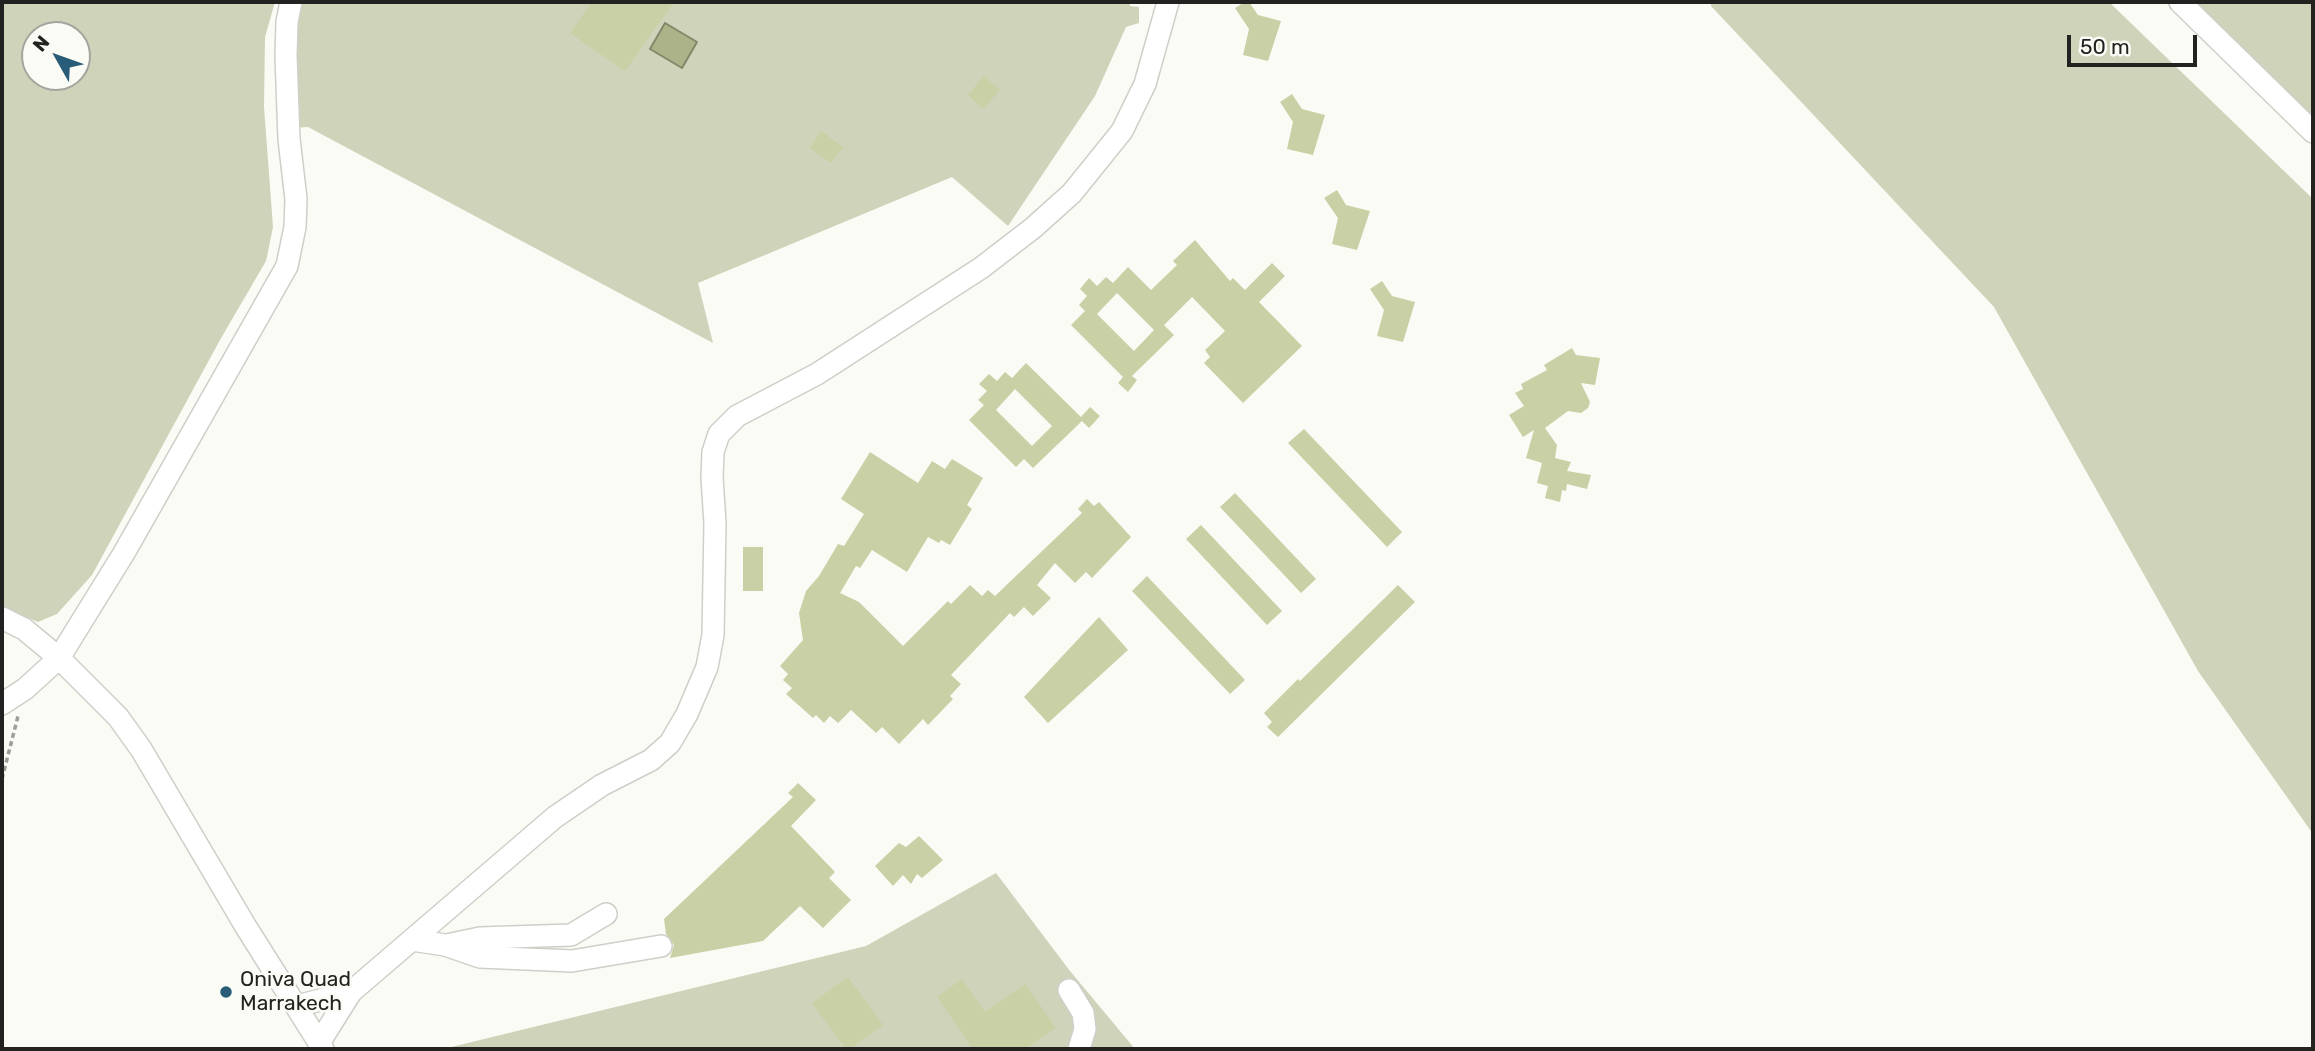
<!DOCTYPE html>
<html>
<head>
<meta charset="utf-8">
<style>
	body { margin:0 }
	#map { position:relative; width:2315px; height:1051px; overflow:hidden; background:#fafbf4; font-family:Rubik,sans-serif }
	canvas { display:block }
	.frame { position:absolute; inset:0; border:4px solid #222320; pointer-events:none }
	.north { position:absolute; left:21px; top:21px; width:70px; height:70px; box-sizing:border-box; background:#fafbf4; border:2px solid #a4a59f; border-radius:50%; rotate:310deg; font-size:19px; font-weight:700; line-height:28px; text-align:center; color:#222320 }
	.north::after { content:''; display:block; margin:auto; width:24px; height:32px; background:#295c79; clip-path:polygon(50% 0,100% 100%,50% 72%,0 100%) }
	.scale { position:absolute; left:2067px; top:35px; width:130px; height:32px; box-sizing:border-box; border:4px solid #222320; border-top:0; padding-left:9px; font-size:21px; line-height:24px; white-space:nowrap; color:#222320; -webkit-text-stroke:5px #fafbf4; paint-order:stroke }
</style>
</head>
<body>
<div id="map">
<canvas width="2315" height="1051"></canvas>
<div class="frame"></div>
<div class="north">N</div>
<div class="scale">50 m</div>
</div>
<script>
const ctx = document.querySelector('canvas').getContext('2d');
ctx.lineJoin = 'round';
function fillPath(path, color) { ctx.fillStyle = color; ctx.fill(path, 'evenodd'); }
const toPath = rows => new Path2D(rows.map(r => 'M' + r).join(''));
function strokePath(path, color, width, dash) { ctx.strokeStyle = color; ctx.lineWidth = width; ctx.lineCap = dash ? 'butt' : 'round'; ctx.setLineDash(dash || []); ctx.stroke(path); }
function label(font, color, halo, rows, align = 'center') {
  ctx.font = font + ' Rubik,sans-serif'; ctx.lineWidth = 5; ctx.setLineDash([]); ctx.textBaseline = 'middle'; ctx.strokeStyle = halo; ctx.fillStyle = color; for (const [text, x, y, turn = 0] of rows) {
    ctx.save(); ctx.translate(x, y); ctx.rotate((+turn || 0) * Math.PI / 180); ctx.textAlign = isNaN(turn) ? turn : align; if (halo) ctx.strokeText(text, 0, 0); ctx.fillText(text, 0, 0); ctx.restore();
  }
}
fillPath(toPath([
	[2,2,275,2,265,37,264,107,273,227,266,261,220,340,92,575,57,614,38,622,2,607],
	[77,35,77,77,35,77,35,35],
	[297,2,1130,2,1130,6,1139,7,1139,23,1126,27,1095,96,1008,226,952,177,698,283,713,343,308,127,291,128],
	[1711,2,2109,2,2313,199,2313,834,2198,671,1994,307,1711,6],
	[2192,2,2313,2,2313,125],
	[996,873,1070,971,1135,1049,443,1049,866,946]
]), '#cfd3b9');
const water = toPath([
	[665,23,697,42,682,68,650,49,665,23]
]);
fillPath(water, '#adb389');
strokePath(water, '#83886a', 2);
fillPath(toPath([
	[592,2,674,2,625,71,570,33],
	[1245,2,1249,2,1258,15,1281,21,1268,61,1243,55,1249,29,1235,8],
	[984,76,1000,90,983,109,968,95],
	[1292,94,1302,109,1325,115,1313,155,1287,149,1293,122,1280,102],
	[821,131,843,147,831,163,810,148],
	[1337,190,1346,205,1370,211,1357,250,1332,244,1338,218,1324,198],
	[1195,240,1230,281,1233,278,1245,290,1272,263,1285,276,1259,302,1302,346,1243,403,1204,363,1210,357,1205,350,1225,331,1192,297,1164,325,1174,335,1132,376,1137,380,1128,392,1118,383,1123,377,1071,325,1085,311,1079,305,1087,296,1080,289,1089,278,1097,286,1106,277,1113,283,1128,267,1151,290,1177,265,1173,261],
	[1117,293,1154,330,1134,351,1097,314],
	[1382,281,1392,296,1415,302,1403,342,1377,336,1384,310,1370,289],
	[1572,348,1576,355,1600,358,1595,385,1581,383,1590,402,1588,408,1581,413,1568,411,1545,428,1557,445,1555,458,1571,462,1567,471,1591,475,1587,489,1567,484,1566,491,1562,490,1560,502,1545,498,1548,486,1537,483,1542,463,1526,458,1534,430,1523,437,1509,415,1524,406,1515,393,1523,389,1521,384,1547,370,1544,365],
	[1026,363,1081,417,1090,407,1100,416,1089,428,1082,421,1033,468,1024,459,1016,467,969,420,984,405,978,400,987,391,979,384,989,374,997,381,1005,372,1012,378],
	[1015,389,1052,426,1032,446,996,410],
	[1304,429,1402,532,1387,547,1288,443],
	[870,452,918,483,932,461,945,469,952,459,983,478,967,505,972,509,950,545,941,540,939,543,928,537,907,572,872,550,860,568,856,566,840,593,859,602,903,646,948,601,951,604,970,585,982,596,988,590,995,596,1082,513,1078,509,1087,499,1094,506,1099,502,1131,537,1092,578,1086,572,1075,583,1055,563,1037,585,1051,598,1033,616,1024,607,1014,617,1010,613,951,675,961,684,950,696,953,699,928,725,923,719,899,744,882,727,876,733,851,710,838,723,830,716,824,723,816,715,813,718,786,694,792,688,783,680,788,674,780,666,803,640,799,613,806,591,819,576,838,544,844,546,864,514,841,499],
	[1235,493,1316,579,1301,593,1220,507],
	[1201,525,1282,611,1267,625,1186,539],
	[743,547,763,547,763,591,743,591],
	[1147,576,1245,680,1230,694,1132,591],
	[1398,585,1415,602,1278,737,1267,727,1272,722,1264,713,1298,679,1300,681],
	[1099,617,1128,650,1048,723,1024,697],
	[798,783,816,800,791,826,835,872,829,878,851,900,823,928,800,906,763,941,670,958,674,945,666,934,664,919,793,797,788,793],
	[919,836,943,860,922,878,917,874,911,884,903,875,893,886,875,866,899,843,906,847],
	[848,977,883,1025,850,1049,846,1049,812,1003],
	[962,979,985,1012,1025,984,1056,1028,1025,1049,973,1049,937,997]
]), '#cad0a5');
const minor = toPath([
	[2180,2,2313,132],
	[2,618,24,629,59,658,118,717,141,749,246,927,323,1049],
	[2,704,25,689,59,658,124,553,287,266,295,227,296,199,289,139,286,55,287,22,291,2],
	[412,940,445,945,480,957,572,961,661,946],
	[447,945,480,938,571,935,606,914],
	[1069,990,1083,1013,1085,1029,1079,1049],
	[297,1006,351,992],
	[319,1043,351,992,555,817,602,785,651,760,670,743,687,714,707,667,713,635,715,523,712,478,713,452,719,434,737,416,817,374,981,268,1033,228,1072,193,1122,131,1145,84,1168,2]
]);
strokePath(minor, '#cecfc8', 24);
strokePath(toPath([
	[2,779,18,716]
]), '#9d9e99', 3.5, [5, 3.5]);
strokePath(minor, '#fff', 21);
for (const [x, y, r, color] of [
	[226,992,7,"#295c79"]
]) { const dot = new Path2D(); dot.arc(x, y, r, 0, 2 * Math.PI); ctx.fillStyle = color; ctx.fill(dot); strokePath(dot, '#fafbf4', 2.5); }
label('21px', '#222320', '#fafbf4', [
	["Oniva Quad",240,980],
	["Marrakech",240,1004]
], 'left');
</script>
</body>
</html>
